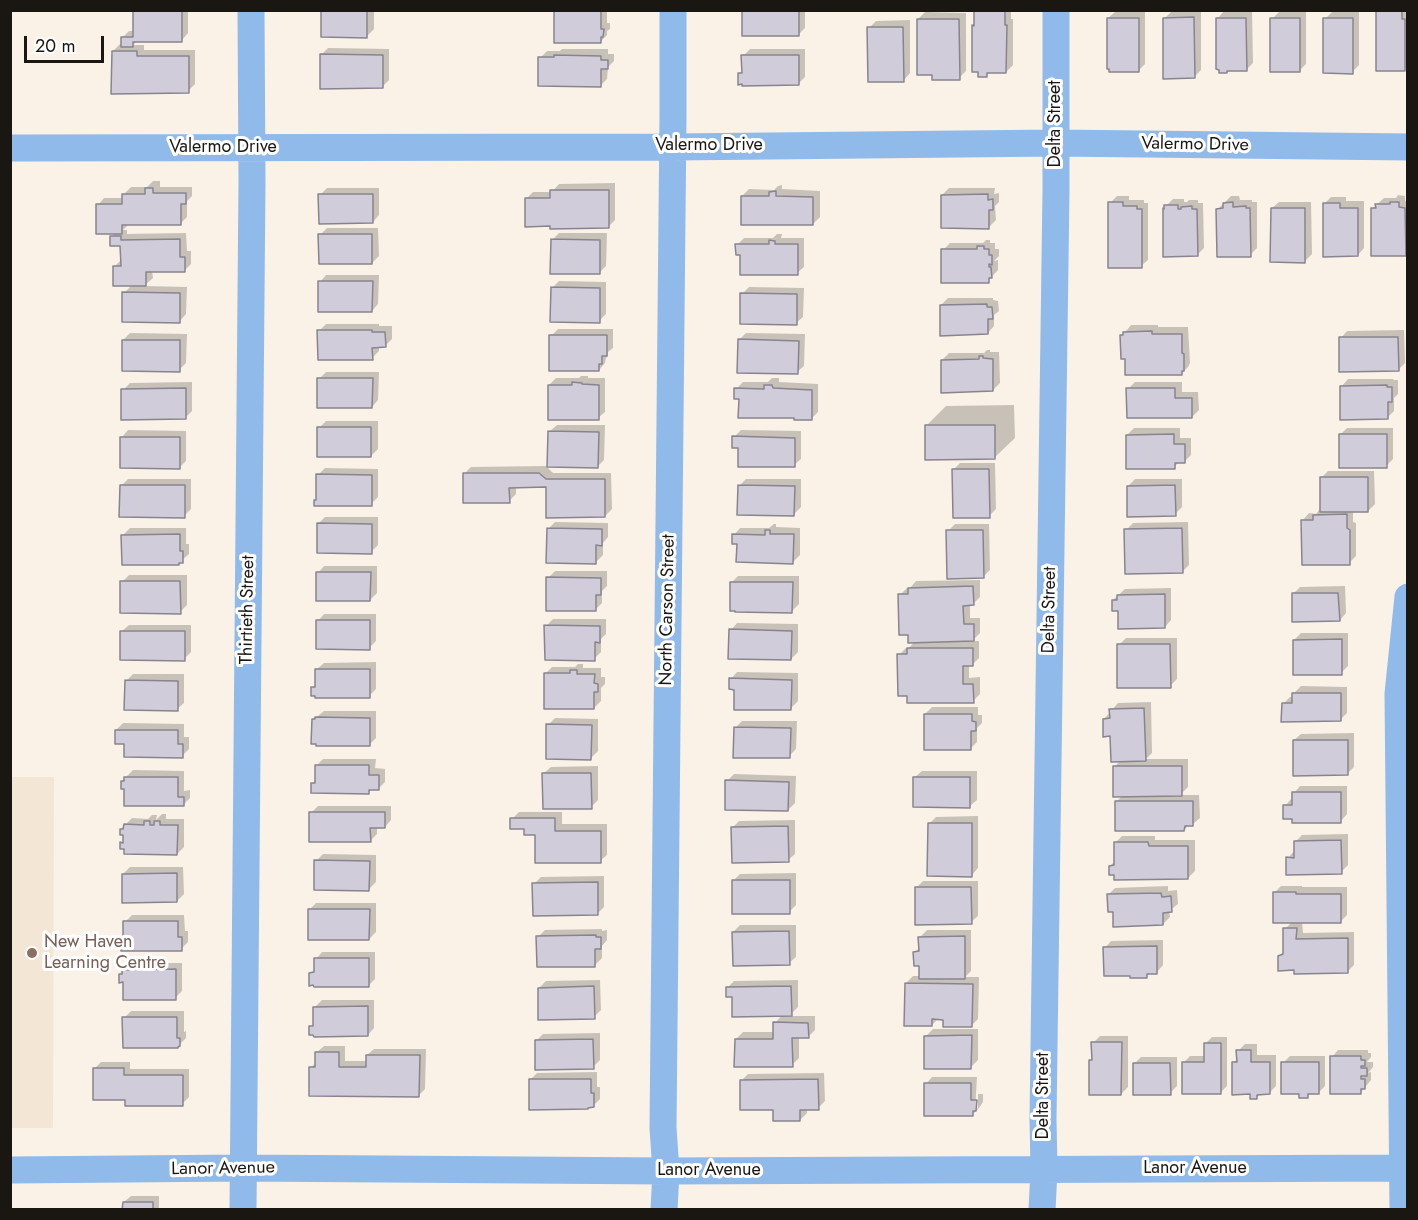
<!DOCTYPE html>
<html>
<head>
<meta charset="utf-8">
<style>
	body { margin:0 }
	#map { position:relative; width:1418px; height:1220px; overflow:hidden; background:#faf2e7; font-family:Jost,sans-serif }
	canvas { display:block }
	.frame { position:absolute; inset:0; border:12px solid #1a1713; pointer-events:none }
	.scale { position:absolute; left:24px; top:36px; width:80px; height:27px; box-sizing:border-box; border:3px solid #1a1713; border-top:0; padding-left:8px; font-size:18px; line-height:21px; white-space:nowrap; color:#1a1713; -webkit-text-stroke:4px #fff; paint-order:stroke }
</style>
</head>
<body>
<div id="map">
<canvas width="1418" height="1220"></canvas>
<div class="frame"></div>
<div class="scale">20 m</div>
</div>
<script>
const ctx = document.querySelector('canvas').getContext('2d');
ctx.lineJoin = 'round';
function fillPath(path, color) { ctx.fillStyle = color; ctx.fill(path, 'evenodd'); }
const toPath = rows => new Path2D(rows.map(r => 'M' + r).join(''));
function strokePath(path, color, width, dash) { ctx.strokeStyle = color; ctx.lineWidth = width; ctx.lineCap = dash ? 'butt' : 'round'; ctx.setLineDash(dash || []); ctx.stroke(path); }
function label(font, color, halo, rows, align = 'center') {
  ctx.font = font + ' Jost,sans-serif'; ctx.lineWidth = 6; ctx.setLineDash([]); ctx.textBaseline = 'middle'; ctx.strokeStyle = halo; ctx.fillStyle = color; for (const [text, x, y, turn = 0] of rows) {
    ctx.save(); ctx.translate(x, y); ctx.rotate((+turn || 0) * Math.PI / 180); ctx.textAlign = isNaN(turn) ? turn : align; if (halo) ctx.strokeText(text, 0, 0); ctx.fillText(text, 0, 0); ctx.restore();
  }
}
fillPath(toPath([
	[11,777,54,777,53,1128,11,1128]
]), '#f3e6d4');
fillPath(toPath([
	[134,10,188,10,188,33,182,40,137,41,133,45,144,45,144,50,195,50,195,84,188,91,113,51,120,44,122,44,122,38,129,31,135,31],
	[323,10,374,10,374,29,367,36],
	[556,10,607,10,607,23,610,23,610,29,607,31,607,35,600,42],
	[744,10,805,10,805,28,798,35],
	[976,10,1011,10,1011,19,1013,19,1013,65,1006,72,991,71,987,75,974,26,975,24],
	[1377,10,1408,10,1408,67,1404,70],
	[1145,11,1145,64,1138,71,1108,18,1115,12],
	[1172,11,1201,11,1201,70,1194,77,1165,18],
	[1224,11,1252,11,1253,63,1246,70,1218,18],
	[925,12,966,13,966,71,959,78,918,19],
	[1279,12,1306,12,1306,64,1300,70,1272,19],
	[1332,12,1359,12,1359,65,1352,72,1325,19],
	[910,20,910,73,904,80,869,28,876,21],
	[328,48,389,49,389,80,382,87,321,55],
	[562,49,608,49,608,54,614,54,614,61,608,67,607,79,601,85,540,58,547,51,560,51],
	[750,49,805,49,805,77,798,84,739,74,743,70,743,56],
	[153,181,160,181,160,187,192,187,192,196,187,201,187,217,180,224,128,223,128,225,123,230,127,230,127,234,186,233,187,251,191,251,191,264,184,271,152,271,153,278,144,286,187,287,186,314,180,321,124,293,132,285,114,267,122,259,122,245,111,237,116,232,98,205,104,198,124,198,124,194,131,187,147,187],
	[615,183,615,220,608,227,526,199,533,192,552,192,559,184],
	[782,185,782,189,820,191,820,217,813,224,742,196,749,189,774,190,778,186],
	[327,188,379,188,379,215,373,222,320,195],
	[949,188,995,188,994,194,999,193,999,202,995,206,996,220,989,227,942,195],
	[1398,195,1405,196,1405,201,1408,201,1408,251,1405,254,1372,209,1384,198,1396,198],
	[1117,196,1129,196,1129,200,1144,200,1144,203,1148,203,1148,260,1141,266,1110,203],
	[1231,196,1239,196,1240,200,1252,200,1252,202,1257,202,1257,248,1250,255,1218,209],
	[1331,197,1346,197,1346,201,1364,201,1364,248,1358,255,1324,204],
	[1173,199,1184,199,1184,202,1187,202,1189,200,1198,200,1198,203,1203,203,1204,248,1197,255,1166,206],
	[1279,202,1311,202,1312,254,1305,261,1272,208],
	[327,228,378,228,379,256,372,263,320,235],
	[559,233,607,233,606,266,599,273,552,240],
	[777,234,782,234,781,238,804,238,804,267,797,273,742,253,737,245,744,238,773,238],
	[986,240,990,240,990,243,995,243,995,249,999,249,999,256,994,261,998,260,998,270,988,281,943,250,950,243,983,243],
	[326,275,379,275,378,304,372,311,320,282],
	[559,281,606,282,606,314,599,321,552,288],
	[749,287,804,288,803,317,796,323,742,294],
	[948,298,993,298,993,300,998,301,999,311,994,315,994,326,988,333,941,305],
	[326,324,379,324,379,326,392,326,392,339,385,346,379,346,379,351,372,358,319,331],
	[1131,325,1158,325,1158,327,1188,327,1190,363,1188,367,1181,374,1126,357,1122,336],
	[558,329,613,329,613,348,608,352,608,356,606,358,605,363,599,370,551,336],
	[1404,330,1405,363,1398,370,1341,338,1347,331],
	[130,333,187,334,186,363,179,370,123,340],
	[746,333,805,334,804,366,797,372,739,340],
	[987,350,990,350,990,352,999,352,1000,383,993,390,942,360,949,353,984,353],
	[326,372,379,372,378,400,372,407,319,379],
	[581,376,588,376,588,378,605,378,605,412,598,418,549,385,556,378,579,378],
	[772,378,779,378,779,382,818,384,818,412,811,419,795,417,740,398,736,389,743,382,768,382],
	[1348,379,1394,379,1393,380,1398,380,1398,394,1394,398,1394,411,1387,418,1342,386],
	[192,382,192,411,185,418,123,390,130,383],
	[1135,382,1182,382,1182,392,1198,392,1199,410,1192,417,1128,389],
	[1014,405,1015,438,994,458,926,426,946,406],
	[326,421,378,421,378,449,371,456,319,428],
	[557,425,605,425,604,460,597,467,550,431],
	[1134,428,1180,428,1180,438,1191,438,1191,455,1184,462,1179,462,1174,467,1127,435],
	[1347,428,1393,428,1393,459,1386,466,1340,435],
	[128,430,186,431,186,461,179,468,122,437],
	[741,430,801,431,801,459,794,465,739,447,734,437],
	[960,463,995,463,996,509,989,516,953,470],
	[546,466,553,473,611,473,612,509,605,516,547,485,516,487,516,494,509,501,464,474,471,467],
	[325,468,378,469,378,497,371,504,318,499,318,475],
	[1328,471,1374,471,1375,504,1368,511,1353,511,1353,522,1356,523,1356,556,1349,563,1303,520,1309,513,1316,514,1321,508,1321,478],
	[128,479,191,479,191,509,184,516,121,486],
	[746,479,801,479,801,507,794,514,739,486],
	[1135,479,1182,479,1182,507,1175,514,1128,486],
	[325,517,378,517,378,545,371,552,318,524],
	[555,522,608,523,608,537,603,543,603,555,596,562,548,529],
	[1188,522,1189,565,1182,572,1126,530,1133,523],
	[774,524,776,524,776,527,800,528,800,555,793,562,734,535,740,528,769,528],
	[955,524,989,524,990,570,983,577,948,531],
	[130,528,186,528,186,544,189,544,189,554,179,563,123,535],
	[324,566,377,566,377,593,370,600,318,573],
	[555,571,607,571,607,586,602,591,602,603,595,610,548,578],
	[129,575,187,575,187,605,180,612,122,582],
	[738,576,799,576,799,604,792,611,731,583],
	[980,580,980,597,973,604,970,604,970,618,980,618,980,633,972,641,979,641,979,658,972,665,969,665,969,678,980,677,980,694,973,701,899,655,906,648,909,648,915,641,900,595,907,588,910,588,916,581],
	[1345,586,1346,613,1340,620,1293,594,1300,587],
	[1171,588,1171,620,1165,627,1113,600,1125,589],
	[324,614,376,614,376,641,369,648,318,621],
	[553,619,606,619,606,634,601,639,601,652,594,659,546,626],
	[737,623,798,624,798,652,791,659,731,630],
	[129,625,191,625,191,652,184,659,122,631],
	[1301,633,1348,633,1348,666,1341,673,1294,640],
	[1126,638,1177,638,1177,679,1170,686,1119,645],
	[376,662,376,689,369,696,312,688,317,684,317,669,324,663],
	[578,664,583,664,583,668,601,668,601,677,605,677,605,684,601,688,601,701,594,708,545,674,552,667,575,667],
	[737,672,798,673,798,701,791,708,736,688,731,679],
	[133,674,184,674,184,703,177,709,126,681],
	[1301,686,1347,687,1347,713,1340,720,1283,704,1290,697,1294,697,1294,693],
	[1151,702,1152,753,1146,759,1188,759,1188,787,1180,795,1199,795,1200,818,1193,824,1189,825,1184,830,1117,801,1123,795,1115,766,1120,761,1111,735,1104,719,1118,703],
	[932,707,978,707,978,715,982,715,982,723,977,728,977,742,970,749,925,714],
	[324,711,376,711,376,738,369,745,313,720],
	[555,718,598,719,598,751,591,758,548,725],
	[742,721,797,721,796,749,789,756,735,728],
	[123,723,184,724,184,737,189,737,189,749,182,756,126,743,116,730],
	[1354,733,1354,767,1347,774,1294,740,1301,734],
	[323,759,376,759,375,768,385,769,385,782,378,789,373,788,369,792,312,784,316,780,316,766],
	[598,766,598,800,591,807,544,773,551,767],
	[133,770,184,771,184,791,190,790,190,798,183,805,122,781],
	[922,771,977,771,977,800,970,806,915,777],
	[734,774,796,776,795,803,788,810,727,781],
	[1300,786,1347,786,1347,814,1341,821,1285,806,1291,799,1294,799,1294,793],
	[318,806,391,806,391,820,385,827,377,827,377,834,370,841,311,813],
	[519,812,562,812,562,824,607,824,607,855,600,861,536,833,512,819],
	[162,814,166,814,166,819,184,819,184,847,177,854,125,848,121,843,125,840,121,829,132,818,148,819,152,815,157,815,156,820],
	[978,816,978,868,972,875,929,824,936,817],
	[795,820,795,854,788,860,732,828,739,821],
	[1348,834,1348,865,1341,872,1288,858,1294,851,1295,842,1302,835],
	[1122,836,1155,836,1155,840,1195,840,1195,871,1188,878,1110,866,1115,861,1115,843],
	[323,854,376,855,376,882,369,889,316,861],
	[130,867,183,867,184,894,177,901,124,901,123,874],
	[796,873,796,905,789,912,733,881,740,874],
	[604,876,604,907,597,914,534,884,541,877],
	[923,881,978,881,978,916,971,922,916,888],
	[1168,886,1168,891,1177,890,1178,904,1169,911,1170,917,1163,924,1114,910,1108,895,1115,888],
	[1281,886,1302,886,1302,887,1347,887,1347,915,1340,922,1302,921,1303,933,1354,932,1354,965,1347,972,1295,969,1280,957,1284,952,1285,929,1293,921,1274,893],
	[316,903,376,903,376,932,369,939,310,909],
	[132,915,184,915,185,931,188,931,188,942,181,949,122,941,125,939,125,922],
	[740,925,796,925,796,957,789,963,733,932],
	[602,929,602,931,607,930,607,940,602,946,602,958,595,965,538,937,545,930],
	[927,930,971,930,971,971,965,977,979,977,978,1019,971,1026,944,1018,939,1018,932,1025,906,983,913,976,920,976,920,965,915,952,920,947,920,937],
	[1163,940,1163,965,1157,972,1151,972,1146,977,1105,948,1111,941],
	[322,952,375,952,375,979,368,986,311,973,316,968,316,959],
	[130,963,182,963,182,991,175,998,124,981,121,975],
	[600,980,601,1010,594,1017,539,988,546,981],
	[798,980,798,1007,789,1016,815,1016,815,1030,808,1037,799,1037,799,1058,792,1065,736,1039,743,1032,775,1032,775,1023,783,1014,734,996,727,988,734,981],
	[322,1000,374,1000,374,1028,368,1035,311,1027,315,1022,315,1007],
	[131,1011,184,1011,184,1032,186,1031,186,1038,179,1045,124,1018],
	[933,1029,978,1029,978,1060,971,1067,926,1036],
	[600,1033,600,1060,593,1067,536,1041,543,1034],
	[1100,1036,1128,1036,1128,1087,1121,1094,1091,1061,1093,1058,1093,1043],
	[1212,1037,1227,1037,1227,1086,1220,1093,1183,1063,1190,1056,1205,1056,1205,1044],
	[1245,1044,1257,1044,1257,1055,1276,1055,1276,1086,1269,1093,1261,1093,1257,1097,1251,1093,1233,1063,1238,1058,1238,1051],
	[324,1046,345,1046,345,1061,367,1061,367,1055,374,1049,426,1049,425,1089,419,1095,310,1068,317,1062,317,1052],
	[1338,1050,1368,1050,1368,1053,1371,1053,1371,1057,1367,1062,1373,1062,1373,1067,1368,1073,1371,1072,1371,1080,1361,1092,1332,1057],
	[1290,1056,1325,1056,1325,1086,1318,1093,1311,1093,1307,1097,1300,1092,1283,1063],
	[1141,1057,1177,1057,1177,1086,1170,1093,1134,1064],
	[101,1062,130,1062,130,1069,189,1069,189,1097,182,1104,126,1098,94,1069],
	[597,1072,597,1087,600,1087,600,1099,593,1106,530,1080,537,1073],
	[824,1073,825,1101,818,1108,807,1108,807,1113,800,1120,774,1109,741,1081,748,1074],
	[932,1077,977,1077,975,1111,978,1108,978,1094,983,1094,983,1102,979,1108,972,1115,926,1084],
	[131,1196,159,1196,159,1210,124,1210,124,1202]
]), '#0003');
const building = toPath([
	[133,10,182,10,182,42,133,42,133,47,121,47,121,37,133,37,133,10],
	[321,10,367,10,367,38,321,37,321,10],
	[554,10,601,11,601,29,604,29,603,37,601,37,601,43,554,43,554,10],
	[742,10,799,10,799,36,742,36,742,10],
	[974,10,1005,10,1005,25,1007,25,1006,73,987,73,987,77,978,77,978,72,972,72,972,25,974,26,974,10],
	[1376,10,1402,10,1402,19,1405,19,1405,71,1376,71,1376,10],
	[1194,17,1195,78,1163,79,1163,18,1194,17],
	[1107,18,1139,18,1139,72,1109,72,1109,69,1107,69,1107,18],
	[1216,18,1246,18,1247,71,1227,71,1227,73,1219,73,1219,70,1216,69,1216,18],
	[1270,18,1300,18,1300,72,1270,72,1270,18],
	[1323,18,1353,18,1353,74,1323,73,1323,18],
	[917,19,959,19,960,80,932,80,932,75,917,75,917,19],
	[867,27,903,27,904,82,868,82,867,27],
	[112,51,137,51,137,56,189,56,189,93,111,94,112,51],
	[320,54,383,55,383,88,320,89,320,54],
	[554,55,601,56,601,60,608,60,608,69,601,69,601,87,538,86,538,57,554,57,554,55],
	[741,55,799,55,799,85,742,86,742,84,738,85,738,73,742,73,741,55],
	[145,188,153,188,153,193,186,193,186,204,181,204,181,225,122,225,122,234,96,234,96,204,122,204,122,194,145,194,145,188],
	[550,190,609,190,609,228,550,229,550,226,525,227,525,198,550,198,550,190],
	[776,191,776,196,813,197,813,225,741,225,741,196,769,196,769,192,776,191],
	[318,194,373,194,373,223,319,224,318,194],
	[988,194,988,200,993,199,993,210,989,210,989,229,941,228,941,195,988,194],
	[1108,202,1123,202,1123,206,1137,206,1137,209,1142,209,1142,268,1108,268,1108,202],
	[1233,202,1233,207,1246,206,1246,208,1250,208,1251,257,1217,257,1216,209,1223,208,1223,203,1233,202],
	[1390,202,1399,202,1399,207,1405,208,1406,256,1371,256,1371,208,1376,208,1375,204,1390,204,1390,202],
	[1323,203,1340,203,1340,208,1358,208,1358,256,1323,257,1323,203],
	[1164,205,1178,205,1178,209,1181,209,1181,207,1192,206,1192,209,1197,209,1198,256,1163,257,1163,208,1164,209,1164,205],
	[1271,208,1305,208,1305,263,1270,262,1271,208],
	[318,234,372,234,372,264,319,264,318,234],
	[110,236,121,236,121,240,180,239,180,257,185,257,185,272,146,272,146,286,113,286,113,266,121,266,120,246,110,246,110,236],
	[551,239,600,240,600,274,550,274,551,239],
	[769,240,775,241,775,244,798,244,798,275,740,275,740,255,736,255,735,244,769,244,769,240],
	[977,246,984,246,984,249,989,249,989,255,992,255,992,265,989,264,989,267,991,267,992,278,989,278,989,283,941,283,941,249,977,249,977,246],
	[318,281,373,281,372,312,318,312,318,281],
	[551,287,600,288,600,323,550,322,551,287],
	[122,292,180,293,180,323,122,322,122,292],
	[740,293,797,294,797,325,740,324,740,293],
	[987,304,987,307,992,307,993,319,988,319,988,334,940,336,940,305,987,304],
	[317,330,372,330,372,332,385,332,386,347,372,348,373,360,318,360,317,330],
	[1152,331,1152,334,1182,334,1182,353,1184,354,1184,371,1182,371,1182,375,1125,375,1125,359,1121,359,1120,335,1123,335,1123,332,1152,331],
	[549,335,607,335,607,356,602,356,602,364,599,364,599,371,549,371,549,335],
	[1339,337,1398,337,1399,371,1339,372,1339,337],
	[738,339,799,341,798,374,737,373,738,339],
	[122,340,180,340,180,372,122,371,122,340],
	[979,356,983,356,983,358,993,359,993,391,941,393,941,360,979,359,979,356],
	[317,378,373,378,372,408,317,408,317,378],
	[572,382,582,383,582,384,599,385,599,420,548,420,548,385,572,385,572,382],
	[764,385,772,385,773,388,812,390,812,420,794,420,794,418,738,418,739,399,734,399,734,388,764,389,764,385],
	[1387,385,1387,387,1392,387,1392,402,1388,402,1388,419,1340,420,1340,386,1387,385],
	[186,388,186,419,121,420,121,389,186,388],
	[1126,388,1175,388,1175,398,1192,398,1192,418,1127,418,1126,388],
	[925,425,995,425,995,459,925,460,925,425],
	[317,427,371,427,371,457,317,457,317,427],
	[548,431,599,432,598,468,547,467,548,431],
	[1174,434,1174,444,1185,444,1185,463,1175,463,1175,469,1126,469,1126,435,1174,434],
	[1339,434,1387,434,1387,468,1339,468,1339,434],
	[732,436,795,438,795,467,738,467,738,448,732,448,732,436],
	[120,437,180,437,180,469,120,468,120,437],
	[952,469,989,469,990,518,953,518,952,469],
	[463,473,539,473,546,479,605,479,605,517,546,518,546,487,509,488,510,503,463,503,463,473],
	[316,474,372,475,372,506,314,506,314,500,316,500,316,474],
	[1320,477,1368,477,1368,512,1320,512,1320,477],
	[120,485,185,485,185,518,119,517,120,485],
	[738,485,795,486,794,516,737,515,738,485],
	[1175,485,1176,516,1127,517,1127,486,1175,485],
	[1347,514,1347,528,1350,530,1350,565,1302,565,1301,520,1313,520,1313,515,1347,514],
	[317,523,372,524,372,554,317,553,317,523],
	[547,528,602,529,602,546,596,545,596,564,546,563,547,528],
	[1182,528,1183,573,1125,574,1124,529,1182,528],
	[765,530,770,530,770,534,794,534,793,564,736,562,737,544,732,544,732,534,765,535,765,530],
	[946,530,983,530,984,578,947,579,946,530],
	[180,534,180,551,183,551,183,563,179,563,179,565,122,565,121,535,180,534],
	[316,572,371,572,370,601,316,601,316,572],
	[546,577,601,578,601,595,596,595,596,611,546,611,546,577],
	[120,581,180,581,181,614,120,613,120,581],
	[730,582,793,582,792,613,735,612,735,611,730,611,730,582],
	[973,586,974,605,963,606,964,624,974,624,974,641,908,643,908,635,899,635,898,594,908,594,908,588,973,586],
	[1292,593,1338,593,1340,621,1292,622,1292,593],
	[1165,594,1165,628,1118,629,1118,611,1112,611,1112,600,1117,600,1117,595,1165,594],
	[316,620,370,620,370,650,316,649,316,620],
	[544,625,600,626,600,643,595,642,595,661,545,660,544,625],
	[729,629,792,631,791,660,728,659,729,629],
	[120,631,185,631,185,661,120,660,120,631],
	[1342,639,1342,675,1293,675,1293,640,1342,639],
	[1117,644,1170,644,1171,688,1117,688,1117,644],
	[907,648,973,648,973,666,963,666,963,684,973,684,974,703,907,703,907,696,898,696,897,654,907,654,907,648],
	[315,669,370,669,370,698,315,698,315,696,311,696,311,687,315,687,315,669],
	[570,670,577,670,577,674,595,674,594,683,598,684,598,692,594,692,594,709,544,709,544,673,570,673,570,670],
	[729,678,792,680,791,710,734,710,734,690,729,689,729,678],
	[125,680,178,681,178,711,124,710,125,680],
	[1292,693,1341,693,1341,721,1281,722,1282,703,1292,703,1292,693],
	[1144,708,1146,761,1111,762,1110,736,1103,737,1103,719,1110,718,1109,709,1144,708],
	[924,714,972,714,972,721,976,722,976,731,971,731,971,750,924,750,924,714],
	[315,717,370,718,370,746,316,746,316,744,311,744,312,719,315,719,315,717],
	[546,724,592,725,591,760,546,759,546,724],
	[734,727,791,728,790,758,733,758,734,727],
	[115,730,178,730,178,744,183,744,183,758,124,757,124,744,115,744,115,730],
	[1293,740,1348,740,1348,775,1293,776,1293,740],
	[315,765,369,765,369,775,379,775,379,790,369,790,369,794,311,793,311,783,315,783,315,765],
	[1113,766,1182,766,1182,796,1113,797,1113,766],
	[542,773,591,773,592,809,543,809,542,773],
	[124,777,178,777,178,797,184,797,184,806,124,806,124,789,121,789,121,781,124,781,124,777],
	[913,777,970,777,970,808,913,807,913,777],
	[725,780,789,782,788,811,725,810,725,780],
	[1292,792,1341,792,1341,823,1292,823,1292,819,1283,819,1283,805,1292,805,1292,792],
	[1115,801,1193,801,1193,826,1185,826,1184,831,1115,831,1115,801],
	[309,812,385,812,385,828,370,828,371,842,309,842,309,812],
	[510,818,555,818,555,831,601,831,601,863,535,863,535,835,524,835,524,829,510,829,510,818],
	[144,821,150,821,150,825,154,825,154,821,160,821,160,825,178,825,177,855,124,854,124,849,120,849,120,842,123,843,123,835,120,835,120,829,123,829,124,824,144,825,144,821],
	[928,823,972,823,972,877,927,876,928,823],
	[788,826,789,862,732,863,731,827,788,826],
	[1341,840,1342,874,1286,875,1286,857,1294,858,1294,841,1341,840],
	[1114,842,1148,842,1149,846,1188,846,1188,879,1114,880,1114,875,1109,875,1109,866,1114,865,1114,842],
	[314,860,370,861,369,891,314,890,314,860],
	[177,873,177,902,122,903,122,874,177,873],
	[732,880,790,880,790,914,732,914,732,880],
	[598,882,598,915,533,916,532,883,598,882],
	[915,887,971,887,972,924,915,925,915,887],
	[1273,892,1296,892,1296,894,1341,894,1341,923,1273,923,1273,892],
	[1161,893,1162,897,1171,896,1172,912,1163,913,1163,925,1113,927,1113,912,1108,912,1107,894,1161,893],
	[308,909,370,909,369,940,308,940,308,909],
	[123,921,178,921,178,937,182,937,182,951,121,951,121,941,123,941,123,921],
	[1283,928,1297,928,1296,939,1348,938,1348,973,1294,974,1294,970,1278,971,1278,956,1283,954,1283,928],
	[789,931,790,965,733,966,732,932,789,931],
	[596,935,596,937,601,937,601,949,595,949,595,967,537,967,536,936,596,935],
	[965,936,965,979,919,979,919,966,914,966,913,952,919,951,918,937,965,936],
	[1157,946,1157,974,1147,974,1147,978,1130,978,1130,976,1104,976,1103,947,1157,946],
	[314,958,369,958,369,987,314,987,313,985,309,986,309,973,314,972,314,958],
	[176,969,176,1000,123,1000,123,982,119,983,119,974,122,974,122,970,176,969],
	[905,983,973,984,972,1027,943,1027,943,1020,932,1019,932,1026,904,1026,905,983],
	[594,986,595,1019,538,1020,538,988,594,986],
	[791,986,792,1016,732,1017,732,997,726,997,726,987,791,986],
	[368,1006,368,1036,314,1037,313,1035,309,1035,309,1026,313,1026,313,1007,368,1006],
	[122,1017,177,1017,177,1038,180,1038,180,1046,178,1047,178,1048,123,1048,122,1017],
	[773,1022,808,1023,809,1038,792,1038,793,1067,734,1067,735,1039,773,1039,773,1022],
	[972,1035,971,1069,924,1069,924,1036,972,1035],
	[593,1039,594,1069,535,1070,535,1040,593,1039],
	[1091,1042,1122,1042,1121,1095,1089,1095,1089,1060,1092,1060,1091,1042],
	[1204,1043,1221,1043,1221,1094,1182,1094,1182,1062,1204,1062,1204,1043],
	[1236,1050,1251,1050,1251,1062,1270,1062,1270,1094,1257,1095,1257,1099,1250,1099,1250,1094,1232,1095,1232,1062,1237,1062,1236,1050],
	[315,1052,339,1052,339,1067,366,1067,366,1055,420,1055,419,1097,309,1096,309,1067,315,1067,315,1052],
	[1330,1056,1361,1056,1361,1060,1365,1060,1365,1066,1361,1066,1361,1068,1367,1068,1367,1076,1361,1076,1361,1079,1365,1079,1365,1089,1361,1089,1361,1094,1330,1094,1330,1056],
	[1281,1062,1319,1062,1319,1094,1308,1094,1308,1098,1299,1098,1299,1094,1281,1094,1281,1062],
	[1133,1063,1170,1063,1171,1095,1133,1095,1133,1063],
	[93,1068,124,1068,124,1075,183,1075,183,1106,125,1106,125,1100,93,1100,93,1068],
	[529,1079,591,1079,591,1093,594,1093,594,1107,588,1108,588,1109,529,1110,529,1079],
	[818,1079,819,1110,800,1110,800,1121,773,1121,773,1110,740,1110,740,1080,818,1079],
	[924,1083,971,1083,971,1100,977,1100,976,1111,973,1111,973,1116,924,1116,924,1083],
	[123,1202,153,1202,153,1210,122,1210,123,1202]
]);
fillPath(building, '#d0ccd9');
strokePath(building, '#878490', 1.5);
strokePath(toPath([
	[10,148,673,147,1056,143,1408,147],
	[10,1170,243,1168,666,1171,1408,1168],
	[243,1210,252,181,251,10],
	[664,1210,666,1171,663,1128,673,116,673,10],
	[1042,1210,1044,1170,1043,1119,1056,190,1056,10],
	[1403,1210,1398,694,1408,597]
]), '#8fbae9', 27);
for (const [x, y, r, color] of [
	[32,953,6,"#8d6e63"]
]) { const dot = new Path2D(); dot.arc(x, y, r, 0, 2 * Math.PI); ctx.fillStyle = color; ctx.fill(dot); strokePath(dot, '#fff', 2); }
label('18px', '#1a1713', '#fff', [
	["Delta Street",1056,124,-90],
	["Valermo Drive",1195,145,1],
	["Valermo Drive",709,146],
	["Valermo Drive",223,148],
	["Thirtieth Street",248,610,-89],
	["North Carson Street",668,610,-89],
	["Delta Street",1050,610,-89],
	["Delta Street",1044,1096,-90],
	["Lanor Avenue",223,1169,-1],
	["Lanor Avenue",1195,1169],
	["Lanor Avenue",709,1171]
]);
label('18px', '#785e54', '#fff', [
	["New Haven",44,943],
	["Learning Centre",44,964]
], 'left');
</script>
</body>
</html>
